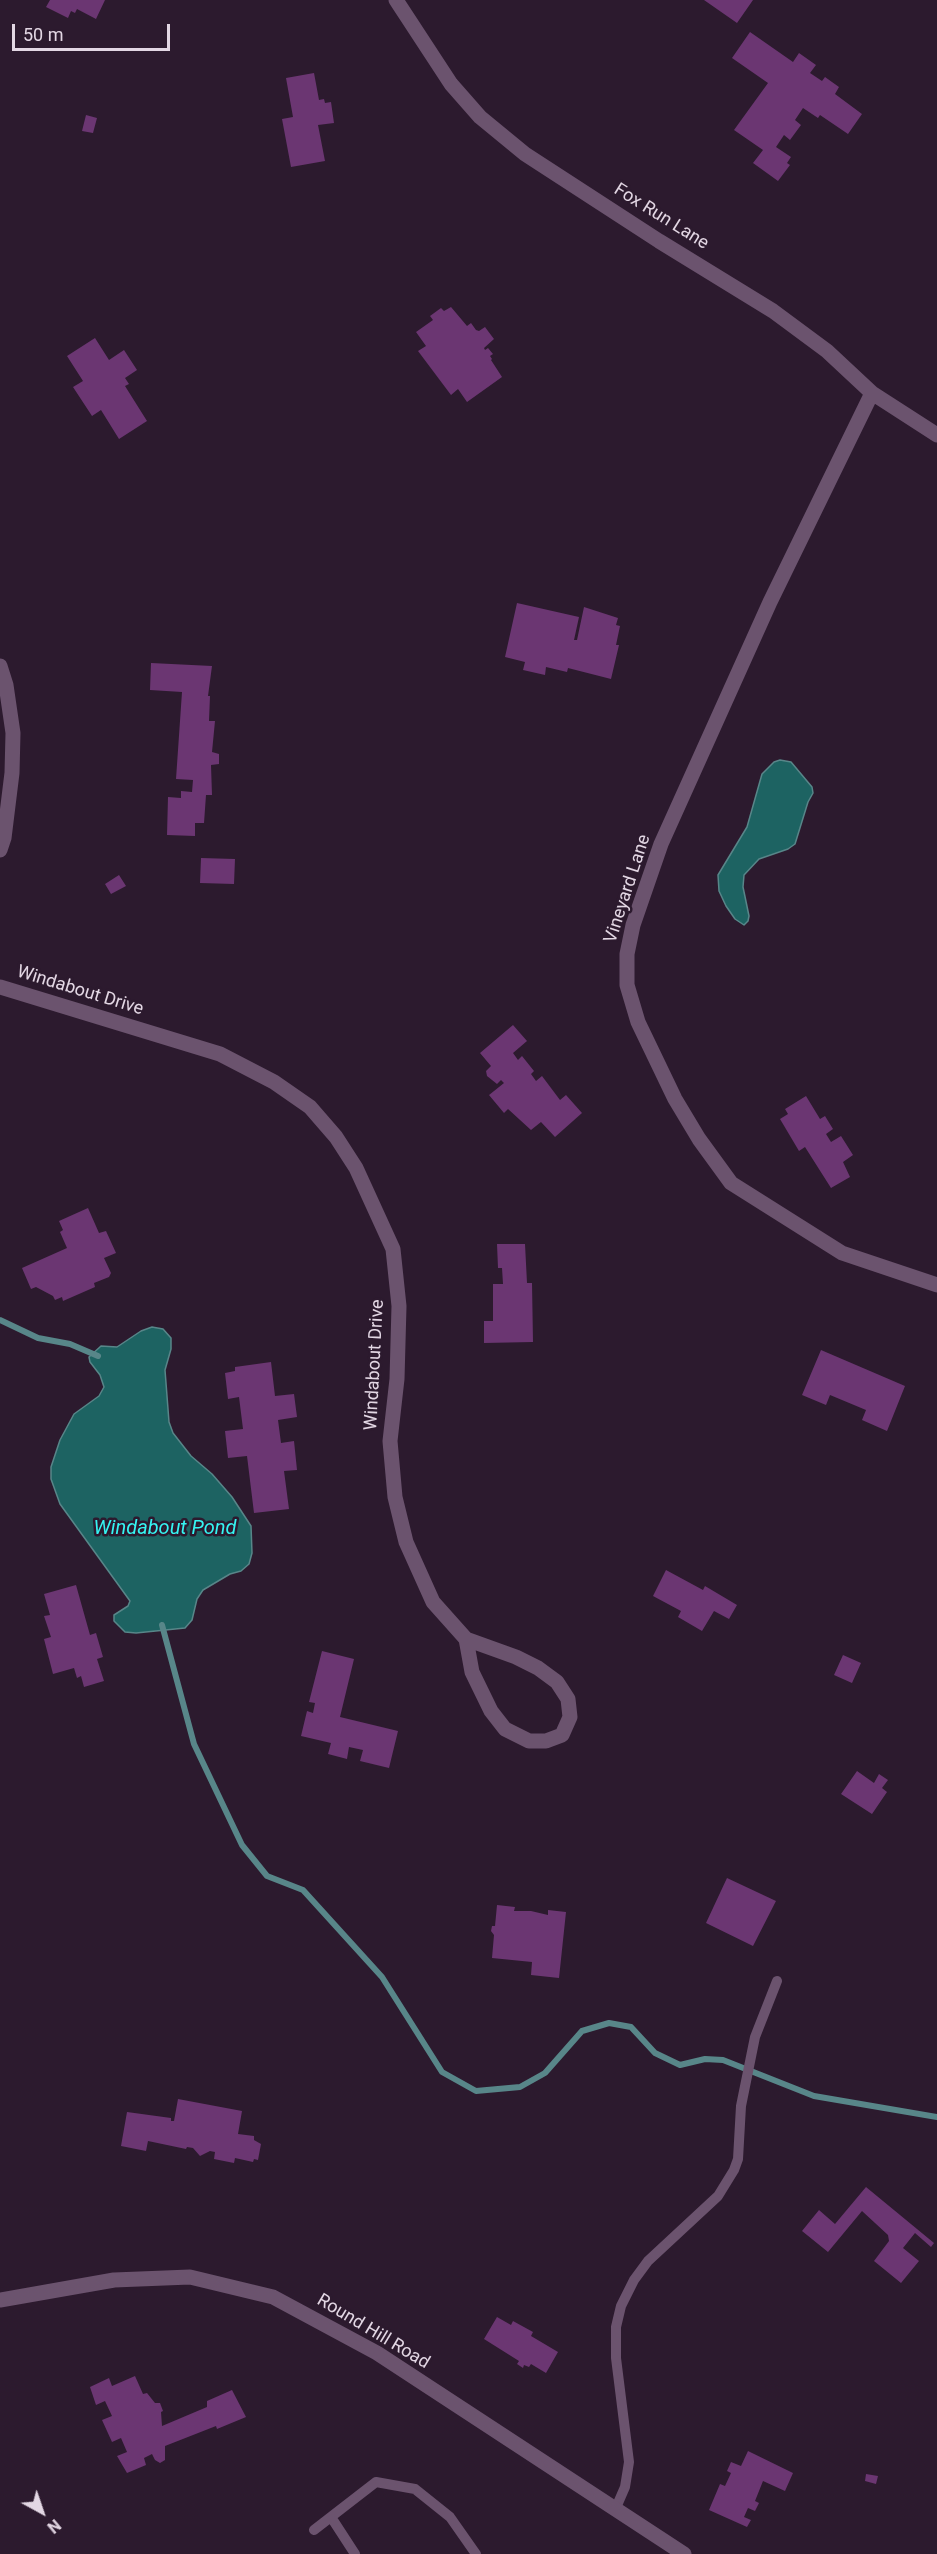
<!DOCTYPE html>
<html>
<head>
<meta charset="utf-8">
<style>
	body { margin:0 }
	#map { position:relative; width:937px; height:2554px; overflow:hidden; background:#2c1a2e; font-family:Roboto,sans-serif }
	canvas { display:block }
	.north { position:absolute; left:12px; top:2482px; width:60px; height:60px; -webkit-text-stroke:4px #2c1a2e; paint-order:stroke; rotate:140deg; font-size:16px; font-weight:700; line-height:24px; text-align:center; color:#e3d7e4 }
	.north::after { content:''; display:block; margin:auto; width:21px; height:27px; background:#e3d7e4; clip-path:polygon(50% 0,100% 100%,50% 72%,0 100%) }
	.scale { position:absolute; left:12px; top:24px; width:158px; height:27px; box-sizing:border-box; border:3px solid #e3d7e4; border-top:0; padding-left:8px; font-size:18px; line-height:21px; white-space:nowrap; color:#e3d7e4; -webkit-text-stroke:4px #2c1a2e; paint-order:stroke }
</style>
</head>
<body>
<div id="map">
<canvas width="937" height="2554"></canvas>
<div class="north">N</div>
<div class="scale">50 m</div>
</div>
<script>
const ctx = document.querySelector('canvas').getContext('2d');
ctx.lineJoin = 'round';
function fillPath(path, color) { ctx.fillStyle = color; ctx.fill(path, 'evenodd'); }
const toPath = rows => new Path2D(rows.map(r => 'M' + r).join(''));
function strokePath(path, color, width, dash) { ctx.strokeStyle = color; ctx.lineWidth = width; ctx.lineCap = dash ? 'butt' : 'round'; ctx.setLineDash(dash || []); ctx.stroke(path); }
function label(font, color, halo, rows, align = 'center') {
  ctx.font = font + ' Roboto,sans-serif'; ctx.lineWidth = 5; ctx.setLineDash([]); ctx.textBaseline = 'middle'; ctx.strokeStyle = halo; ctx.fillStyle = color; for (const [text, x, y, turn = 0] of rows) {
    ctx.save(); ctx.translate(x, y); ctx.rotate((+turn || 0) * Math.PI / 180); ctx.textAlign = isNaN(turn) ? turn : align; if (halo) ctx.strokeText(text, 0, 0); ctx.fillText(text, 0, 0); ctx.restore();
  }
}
const water = toPath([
	[780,760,791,762,812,787,813,793,808,802,795,844,788,849,759,859,744,875,743,887,749,916,748,921,744,925,735,919,726,906,719,891,718,875,747,827,762,774,774,762,780,760],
	[152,1327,163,1329,171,1338,171,1349,165,1370,169,1422,173,1433,191,1456,212,1474,232,1497,251,1526,252,1553,249,1564,241,1571,230,1574,203,1590,197,1599,192,1620,185,1628,136,1633,125,1632,114,1621,114,1615,128,1606,130,1601,60,1504,51,1479,51,1467,60,1440,74,1414,99,1396,104,1387,100,1375,90,1362,89,1357,101,1346,117,1347,141,1331,152,1327]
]);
fillPath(water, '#1d6362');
strokePath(water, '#588689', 1.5);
strokePath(toPath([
	[0,1320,38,1338,70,1344,98,1356],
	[162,1625,194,1744,242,1845,267,1876,303,1890,382,1977,442,2072,476,2091,520,2087,545,2073,582,2031,609,2023,631,2027,655,2053,680,2065,705,2059,723,2060,814,2096,937,2117]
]), '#588689', 6);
fillPath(toPath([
	[50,0,105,0,96,19,77,9,75,13,71,11,68,18,46,7],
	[704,0,753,0,737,23],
	[750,32,793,62,799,53,816,65,810,73,822,81,825,77,839,87,835,94,862,114,848,134,820,115,818,118,803,108,795,120,801,125,790,140,784,135,776,147,791,157,787,163,790,165,778,181,753,163,763,150,734,130,768,83,732,58],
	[314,73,319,100,324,99,325,103,331,102,334,123,318,125,325,161,291,167,282,119,293,117,286,78],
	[86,115,97,118,93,133,82,131],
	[451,307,467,326,471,323,476,330,479,331,485,327,494,339,484,348,485,350,488,348,493,354,490,356,492,359,491,360,502,377,467,402,458,389,451,395,418,351,426,346,416,332,433,320,430,316,441,308,444,311],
	[95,338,109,360,124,350,137,370,125,378,129,384,125,386,147,421,119,439,101,410,92,416,73,387,83,381,67,356],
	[517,603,579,617,574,640,577,640,584,607,618,618,616,625,620,626,616,645,619,645,611,679,568,668,567,672,546,667,545,675,523,670,525,662,505,657],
	[151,663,212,666,208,696,210,696,209,721,215,721,212,752,219,754,219,764,211,765,212,795,206,795,204,823,195,823,195,836,167,835,168,797,181,798,181,791,192,792,193,780,176,779,182,692,150,690],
	[201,858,235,859,234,884,200,883],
	[119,875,126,886,111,894,105,884],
	[513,1025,527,1041,513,1053,518,1060,522,1056,534,1071,531,1074,536,1081,542,1076,560,1100,566,1095,582,1113,555,1137,541,1122,531,1130,508,1109,504,1113,489,1095,504,1083,501,1080,497,1084,487,1076,486,1071,491,1066,480,1053],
	[806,1096,820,1119,825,1116,833,1129,826,1134,831,1142,841,1136,853,1155,843,1162,850,1177,831,1188,805,1147,799,1151,780,1119,788,1114,785,1109],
	[88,1208,99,1233,106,1231,116,1253,104,1258,111,1273,109,1277,94,1283,95,1287,63,1301,62,1297,55,1300,53,1296,36,1287,31,1289,22,1268,67,1248,60,1232,63,1230,59,1221],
	[497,1244,525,1244,527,1283,532,1283,533,1342,484,1343,484,1321,493,1321,493,1284,503,1284,502,1268,498,1268],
	[821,1350,905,1386,887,1431,862,1420,866,1410,830,1395,826,1405,802,1395],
	[271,1362,275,1396,294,1394,297,1417,278,1420,281,1443,294,1441,297,1470,284,1471,289,1509,254,1513,247,1456,228,1458,225,1431,243,1429,239,1397,228,1399,225,1373,235,1371,235,1367],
	[666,1570,703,1590,705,1586,737,1605,729,1619,714,1611,702,1631,678,1617,681,1611,653,1596],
	[76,1585,90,1635,96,1633,103,1657,97,1659,104,1681,84,1687,81,1676,77,1678,74,1668,53,1674,44,1639,51,1637,44,1616,50,1615,44,1594],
	[322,1651,354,1659,340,1717,398,1731,389,1768,360,1761,363,1750,349,1747,347,1759,328,1754,331,1743,301,1736,307,1711,313,1713,315,1703,309,1702],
	[843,1655,861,1663,852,1683,834,1675],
	[857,1771,874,1783,879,1774,888,1780,882,1788,887,1792,872,1814,841,1794],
	[727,1878,776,1901,753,1946,706,1923],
	[497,1905,515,1907,514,1911,531,1911,548,1915,548,1910,566,1912,559,1978,531,1975,532,1962,492,1958,494,1935,491,1931,492,1926,495,1926],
	[178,2099,242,2111,238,2134,254,2136,254,2140,261,2144,258,2160,254,2159,253,2162,235,2158,234,2163,214,2159,215,2152,210,2151,200,2156,193,2148,187,2147,186,2149,148,2141,146,2151,121,2146,127,2112,171,2118,171,2121,174,2121],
	[866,2187,934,2243,931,2247,915,2233,903,2248,919,2261,901,2283,874,2261,889,2241,888,2235,862,2211,828,2252,802,2231,819,2210,835,2224],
	[497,2317,511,2325,513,2321,533,2332,531,2336,558,2352,546,2373,531,2364,529,2367,524,2365,523,2368,517,2364,519,2361,484,2339],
	[135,2376,143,2394,147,2393,155,2403,160,2403,163,2411,161,2412,162,2426,207,2407,207,2401,232,2390,246,2417,217,2429,216,2426,165,2446,165,2460,160,2463,155,2460,152,2454,144,2458,146,2465,127,2473,117,2456,127,2452,121,2438,112,2442,102,2420,112,2416,105,2401,96,2405,90,2387,109,2378,112,2386],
	[748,2451,793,2473,785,2491,763,2481,755,2501,759,2503,755,2511,748,2508,744,2517,751,2520,747,2527,709,2510,720,2484,725,2486,731,2473,727,2471,731,2462,741,2466],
	[866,2474,878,2476,876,2484,865,2481]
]), '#6b3672');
strokePath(toPath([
	[615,2510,625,2487,629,2462,616,2358,616,2327,621,2306,634,2280,648,2261,718,2196,734,2170,738,2159,741,2106,755,2037,777,1981],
	[331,2517,355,2554],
	[314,2530,376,2482,415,2489,450,2517,476,2554]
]), '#6b536e', 10);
strokePath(toPath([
	[396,0,451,84,480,117,525,154,659,241,773,311,827,351,872,393,937,435],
	[872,393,770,602,661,844,633,925,627,954,627,985,638,1022,675,1099,699,1139,731,1183,842,1253,937,1285],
	[0,666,6,685,13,733,12,773,4,838,0,850],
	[0,987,220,1054,274,1082,310,1107,336,1137,356,1168,393,1249,399,1306,397,1379,390,1441,395,1497,406,1542,433,1602,466,1639,516,1657,538,1668,557,1682,568,1699,570,1717,562,1735,546,1741,529,1741,505,1729,491,1711,472,1672,466,1639]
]), '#6b536e', 15);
strokePath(toPath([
	[0,2300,114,2280,190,2277,273,2297,377,2353,684,2554]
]), '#6b536e', 15);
label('18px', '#e3d7e4', '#2c1a2e', [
	["Fox Run Lane",661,217,32],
	["Vineyard Lane",628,889,-72],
	["Windabout Drive",80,991,17],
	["Windabout Drive",375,1365,-87],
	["Round Hill Road",373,2332,31]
]);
label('italic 20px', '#35f5f2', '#2c1a2e', [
	["Windabout Pond",165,1529]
]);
</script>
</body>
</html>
